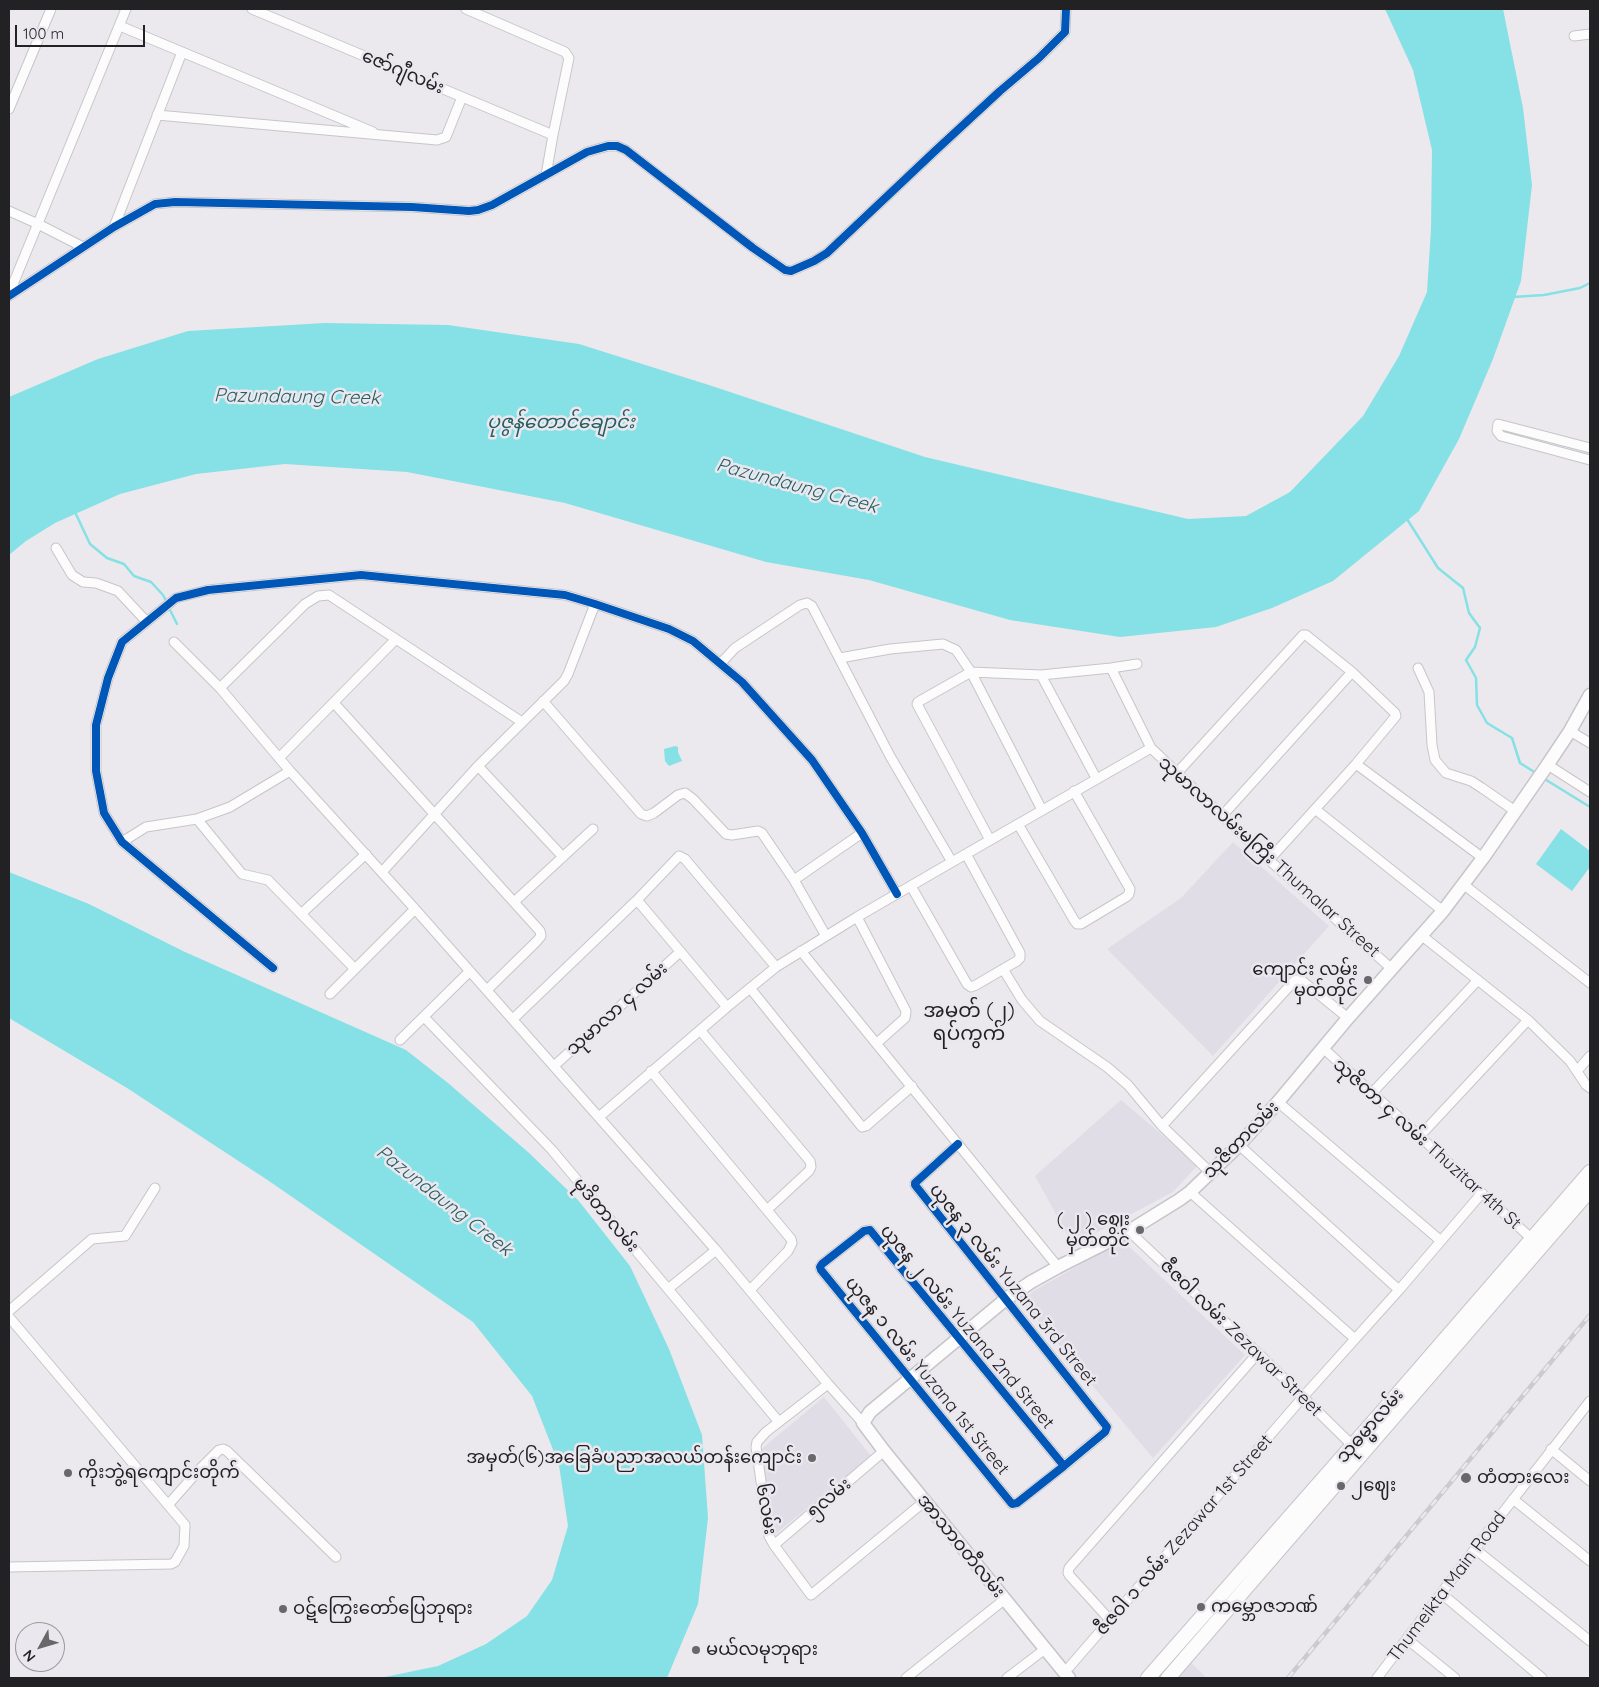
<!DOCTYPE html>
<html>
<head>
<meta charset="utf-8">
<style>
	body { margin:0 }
	#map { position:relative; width:1599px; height:1687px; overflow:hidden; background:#ebe9ed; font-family:Quicksand,sans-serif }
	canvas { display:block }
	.frame { position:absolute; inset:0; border:10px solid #222124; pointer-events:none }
	.north { position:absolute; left:15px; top:1622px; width:50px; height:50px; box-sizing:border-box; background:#eae7ef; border:1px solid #9a989e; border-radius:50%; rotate:231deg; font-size:14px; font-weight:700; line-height:20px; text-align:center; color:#222124 }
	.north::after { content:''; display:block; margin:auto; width:18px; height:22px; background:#68676a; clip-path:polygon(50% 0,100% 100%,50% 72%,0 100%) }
	.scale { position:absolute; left:15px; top:25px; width:130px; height:22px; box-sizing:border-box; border:2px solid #222124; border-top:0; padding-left:6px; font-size:15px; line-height:18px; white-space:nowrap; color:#222124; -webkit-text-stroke:4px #eae7ef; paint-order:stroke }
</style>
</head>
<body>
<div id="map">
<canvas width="1599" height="1687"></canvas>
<div class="frame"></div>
<div class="north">N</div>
<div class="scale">100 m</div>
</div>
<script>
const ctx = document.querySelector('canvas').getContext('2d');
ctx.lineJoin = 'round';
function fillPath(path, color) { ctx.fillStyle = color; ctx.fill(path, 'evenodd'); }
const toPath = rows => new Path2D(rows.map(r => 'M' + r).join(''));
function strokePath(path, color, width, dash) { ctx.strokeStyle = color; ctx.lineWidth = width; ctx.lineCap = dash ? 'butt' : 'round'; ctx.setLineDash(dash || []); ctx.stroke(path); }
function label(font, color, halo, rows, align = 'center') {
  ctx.font = font + ' Quicksand,"Noto Sans Myanmar",sans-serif'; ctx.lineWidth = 5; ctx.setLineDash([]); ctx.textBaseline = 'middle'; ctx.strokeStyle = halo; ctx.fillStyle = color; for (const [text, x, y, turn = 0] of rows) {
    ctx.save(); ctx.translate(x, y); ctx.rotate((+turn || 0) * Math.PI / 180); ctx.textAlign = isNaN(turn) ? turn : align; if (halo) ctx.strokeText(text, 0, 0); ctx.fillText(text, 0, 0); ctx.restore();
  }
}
fillPath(toPath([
	[1233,842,1329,926,1213,1056,1107,949,1181,898],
	[1121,1100,1198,1165,1173,1192,1073,1245,1035,1176],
	[1123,1241,1245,1355,1153,1458,1022,1301,1035,1290],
	[824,1397,871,1456,773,1536,759,1451],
	[1190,1662,1207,1678,1177,1678]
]), '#e1dde7');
fillPath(toPath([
	[1385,9,1503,9,1523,108,1532,185,1521,281,1493,359,1459,439,1419,511,1333,581,1272,608,1216,627,1120,637,1010,620,869,580,766,562,565,503,407,472,285,464,196,474,120,494,55,523,26,541,9,555,9,397,98,359,188,331,325,323,448,325,579,344,712,386,925,457,1188,519,1246,516,1290,492,1363,416,1399,356,1427,292,1431,229,1432,150,1413,70],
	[675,746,678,747,678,752,682,761,669,766,665,761,664,749],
	[1561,829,1590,851,1590,867,1572,891,1536,864],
	[9,872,89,904,185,952,406,1050,448,1083,528,1152,578,1200,630,1266,669,1349,702,1435,708,1518,698,1604,667,1678,380,1678,438,1666,486,1644,527,1616,552,1580,568,1526,559,1465,532,1396,473,1322,269,1181,127,1088,9,1018]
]), '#85e1e5');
strokePath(toPath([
	[1513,297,1544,295,1580,288,1590,283],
	[75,512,90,544,107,558,124,564,134,576,151,582,163,595,167,603],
	[1407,519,1438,568,1463,588,1469,613,1480,628,1475,647,1466,660,1476,678,1477,705,1487,723,1512,738,1520,763,1536,773],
	[169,608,177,624],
	[1543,778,1590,807]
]), '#85e1e5', 2.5);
const street = toPath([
	[252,9,553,135],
	[466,9,565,52,569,58,553,135,546,175],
	[120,26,373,132],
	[1574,36,1590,34],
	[9,109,51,9],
	[157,115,437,140,446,137,462,97],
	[9,211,38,224,83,247],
	[114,227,182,52],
	[9,294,126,9],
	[9,296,114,227,155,204,175,202,412,207,469,211,478,210,492,205,587,152,608,146,617,146,626,150,753,248,785,270,791,271,814,261,827,253,935,151,1000,91,1039,58,1065,32,1066,9],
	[1590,448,1498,424,1497,431,1501,436,1590,460],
	[56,548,72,575,83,582,96,583,118,591,146,621],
	[174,642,220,688,290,771,415,909,716,1250,828,1384,863,1423],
	[840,658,890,649,943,644,956,650,971,672,1042,810],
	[720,664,735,648,800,605,807,603,812,606,890,756,952,862],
	[1111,668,1151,748],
	[1418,668,1429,692,1432,745,1435,760,1446,773,1471,781,1482,788,1515,811],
	[971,672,918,702,917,704,990,840],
	[971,672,1041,675,1111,668,1137,664],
	[1041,675,1096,778],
	[220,688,305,604,318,596,329,595,522,722],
	[543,701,641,814,647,816,654,813,678,795,685,793,693,799,726,834,732,835,758,831,762,833,794,880,826,936],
	[334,703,540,931,541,936,537,941,487,990],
	[1570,731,1590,743],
	[279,758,396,639],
	[1356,764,1483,858],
	[1548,765,1590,792],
	[478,766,563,857],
	[1177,773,1303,635,1306,635,1352,672,1395,713,1396,716,1356,764,1269,860],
	[1315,809,1443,911],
	[1222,816,1352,672],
	[197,819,242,874,268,880,355,969],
	[1018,824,1074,920,1077,924,1081,924,1126,897,1129,894,1130,889,1074,791],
	[122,842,146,827,197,819,230,807,290,771],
	[382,872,478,766,564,681,568,674,595,604],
	[794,880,862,833],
	[1463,884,1590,983],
	[911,886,967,984,971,987,976,985,1017,961,1020,958,1020,953,966,854],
	[637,900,727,1007],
	[514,902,593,829],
	[301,914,366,854],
	[857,917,906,1011,905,1018,877,1043],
	[1421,935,1528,1020,1570,1061,1586,1085,1590,1088],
	[801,951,1058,1267],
	[273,968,122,842,104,813,96,771,96,725,108,678,122,642,176,598,208,590,361,575,565,595,595,604,669,629,693,641,742,682,812,760,862,833,897,894],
	[1003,969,1022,1000,1040,1021,1107,1067,1128,1085,1162,1126,1211,1173],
	[750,988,862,1127,866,1126,912,1086],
	[330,994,415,909],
	[424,1017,552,1150,779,1422],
	[513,1019,637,900,679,856,685,859,776,967],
	[700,1030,810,1161,811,1167,809,1171,768,1209],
	[400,1040,470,971],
	[1323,1048,1532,1239],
	[554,1066,680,952],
	[651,1071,791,1239,792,1243,788,1251,750,1290],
	[1577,1071,1590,1056],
	[1372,1093,1478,980],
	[1278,1102,1441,1241],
	[599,1117,727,1007,776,967,857,917,952,862,1151,748,1269,860,1392,969],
	[1162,1126,1295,980,1301,980,1348,1018],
	[1419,1137,1528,1020],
	[958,1144,915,1183,915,1185,1107,1427,1105,1432,1064,1466,1017,1503,1012,1504,821,1270,820,1267,822,1264,864,1231,870,1230,1064,1466],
	[1239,1145,1399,1290],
	[1190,1192,1355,1339],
	[1129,1231,1258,1353,1353,1446],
	[668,1289,716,1250],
	[9,1311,92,1239,125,1236,155,1188],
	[9,1317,185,1525,184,1546,175,1562,171,1564,9,1567],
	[828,1384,766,1432,757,1442,756,1447,769,1536,774,1545,811,1595,925,1501],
	[1551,1449,1590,1481],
	[1513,1499,1590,1561],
	[168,1505,198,1471,219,1450,223,1449,227,1451,336,1557],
	[774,1545,884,1451],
	[1475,1549,1590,1641],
	[1442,1594,1542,1678],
	[1110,1620,1070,1576,1068,1573,1069,1568,1258,1353],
	[1407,1639,1455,1678],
	[1065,1672,1303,1397,1399,1290,1481,1194],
	[906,1678,1005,1599],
	[1007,1678,1045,1649],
	[1377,1678,1490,1529,1590,1401]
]);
const secondary = toPath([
	[1069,1678,884,1451,863,1423,870,1412,1006,1299,1031,1282,1058,1267,1129,1231,1179,1200,1190,1192,1239,1145,1278,1102,1348,1018,1443,911,1483,858,1546,767,1570,731,1590,695]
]);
const primary = toPath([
	[1148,1678,1388,1405,1590,1172],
	[1168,1678,1590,1190]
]);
strokePath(street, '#c7c5c9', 11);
strokePath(secondary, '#c7c5c9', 15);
strokePath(primary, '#c7c5c9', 16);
strokePath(street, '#fcfcfc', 9);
strokePath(secondary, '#fcfcfc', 12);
strokePath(primary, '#fcfcfc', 14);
const rail = toPath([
	[1288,1678,1590,1315]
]);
strokePath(rail, '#cccbcc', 4.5);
strokePath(rail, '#eae7ef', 2.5, [8]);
strokePath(toPath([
	[9,296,114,227,155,204,175,202,412,207,469,211,478,210,492,205,587,152,608,146,617,146,626,150,753,248,785,270,791,271,814,261,827,253,935,151,1000,91,1039,58,1065,32,1066,9],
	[273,968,122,842,104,813,96,771,96,725,108,678,122,642,176,598,208,590,361,575,565,595,595,604,669,629,693,641,742,682,812,760,862,833,897,894],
	[958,1144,915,1183,915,1185,1107,1427,1105,1432,1064,1466,1017,1503,1012,1504,821,1270,820,1267,822,1264,864,1231,870,1230,1064,1466]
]), '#0057b8', 8);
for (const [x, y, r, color] of [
	[1368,980,5,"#68676a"],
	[1140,1230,5,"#68676a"],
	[812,1458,5,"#68676a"],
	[68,1473,5,"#68676a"],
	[1466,1478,6,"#68676a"],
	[1341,1486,5,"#68676a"],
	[1201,1607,5,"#68676a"],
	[283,1609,5,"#68676a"],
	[696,1650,5,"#68676a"]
]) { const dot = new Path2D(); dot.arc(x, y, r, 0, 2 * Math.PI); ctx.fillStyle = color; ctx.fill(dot); strokePath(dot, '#eae7ef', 2); }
label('18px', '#222124', '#eae7ef', [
	["ဇော်ဂျီလမ်း",403,72,23],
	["သုမာလာလမ်းမကြီး Thumalar Street",1269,857,42],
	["သုမာလာ ၄ လမ်း",617,1009,-42],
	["သုဇိတာလမ်း",1241,1140,-46],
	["သုဇိတာ ၄ လမ်း Thuzitar 4th St",1427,1144,42],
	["မုဒိတာလမ်း",606,1215,50],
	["ယုဇန ၃ လမ်း Yuzana 3rd Street",1013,1285,51],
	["ယုဇန ၂ လမ်း Yuzana 2nd Street",967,1327,50],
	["ဇီဇဝါ လမ်း Zezawar Street",1241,1338,44],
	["ယုဇန ၁ လမ်း Yuzana 1st Street",927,1376,51],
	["သုဓမ္မာလမ်း",1370,1426,-49],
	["၅လမ်း",829,1498,-40],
	["၆လမ်း",766,1509,80],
	["ဇီဇဝါ ၁ လမ်း Zezawar 1st Street",1184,1535,-49],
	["အာသာဝတီလမ်း",961,1546,51],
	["Thumeikta Main Road",1447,1587,-53]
]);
label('18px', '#222124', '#eae7ef', [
	["ကျောင်း လမ်း",1358,970,"right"],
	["မှတ်တိုင်",1358,991,"right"],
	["( ၂ ) ဈေး",1130,1220,"right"],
	["မှတ်တိုင်",1130,1241,"right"],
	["အမှတ်(၆)အခြေခံပညာအလယ်တန်းကျောင်း",802,1458,"right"],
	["ကိုးဘွဲ့ရကျောင်းတိုက်",78,1473],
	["တံတားလေး",1477,1478],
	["၂ဈေး",1351,1486],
	["ကမ္ဘောဇဘဏ်",1211,1607],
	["ဝဋ်ကြွေးတော်ပြေဘုရား",293,1609],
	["မယ်လမုဘုရား",706,1650]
], 'left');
label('italic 19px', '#275f60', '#eae7ef', [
	["Pazundaung Creek",297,397,1],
	["ပုဇွန်တောင်ချောင်း",561,422],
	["Pazundaung Creek",797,486,15],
	["Pazundaung Creek",444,1201,38]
]);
label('20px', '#222124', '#eae7ef', [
	["အမှတ် (၂)",969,1011],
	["ရပ်ကွက်",969,1034]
]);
</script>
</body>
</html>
